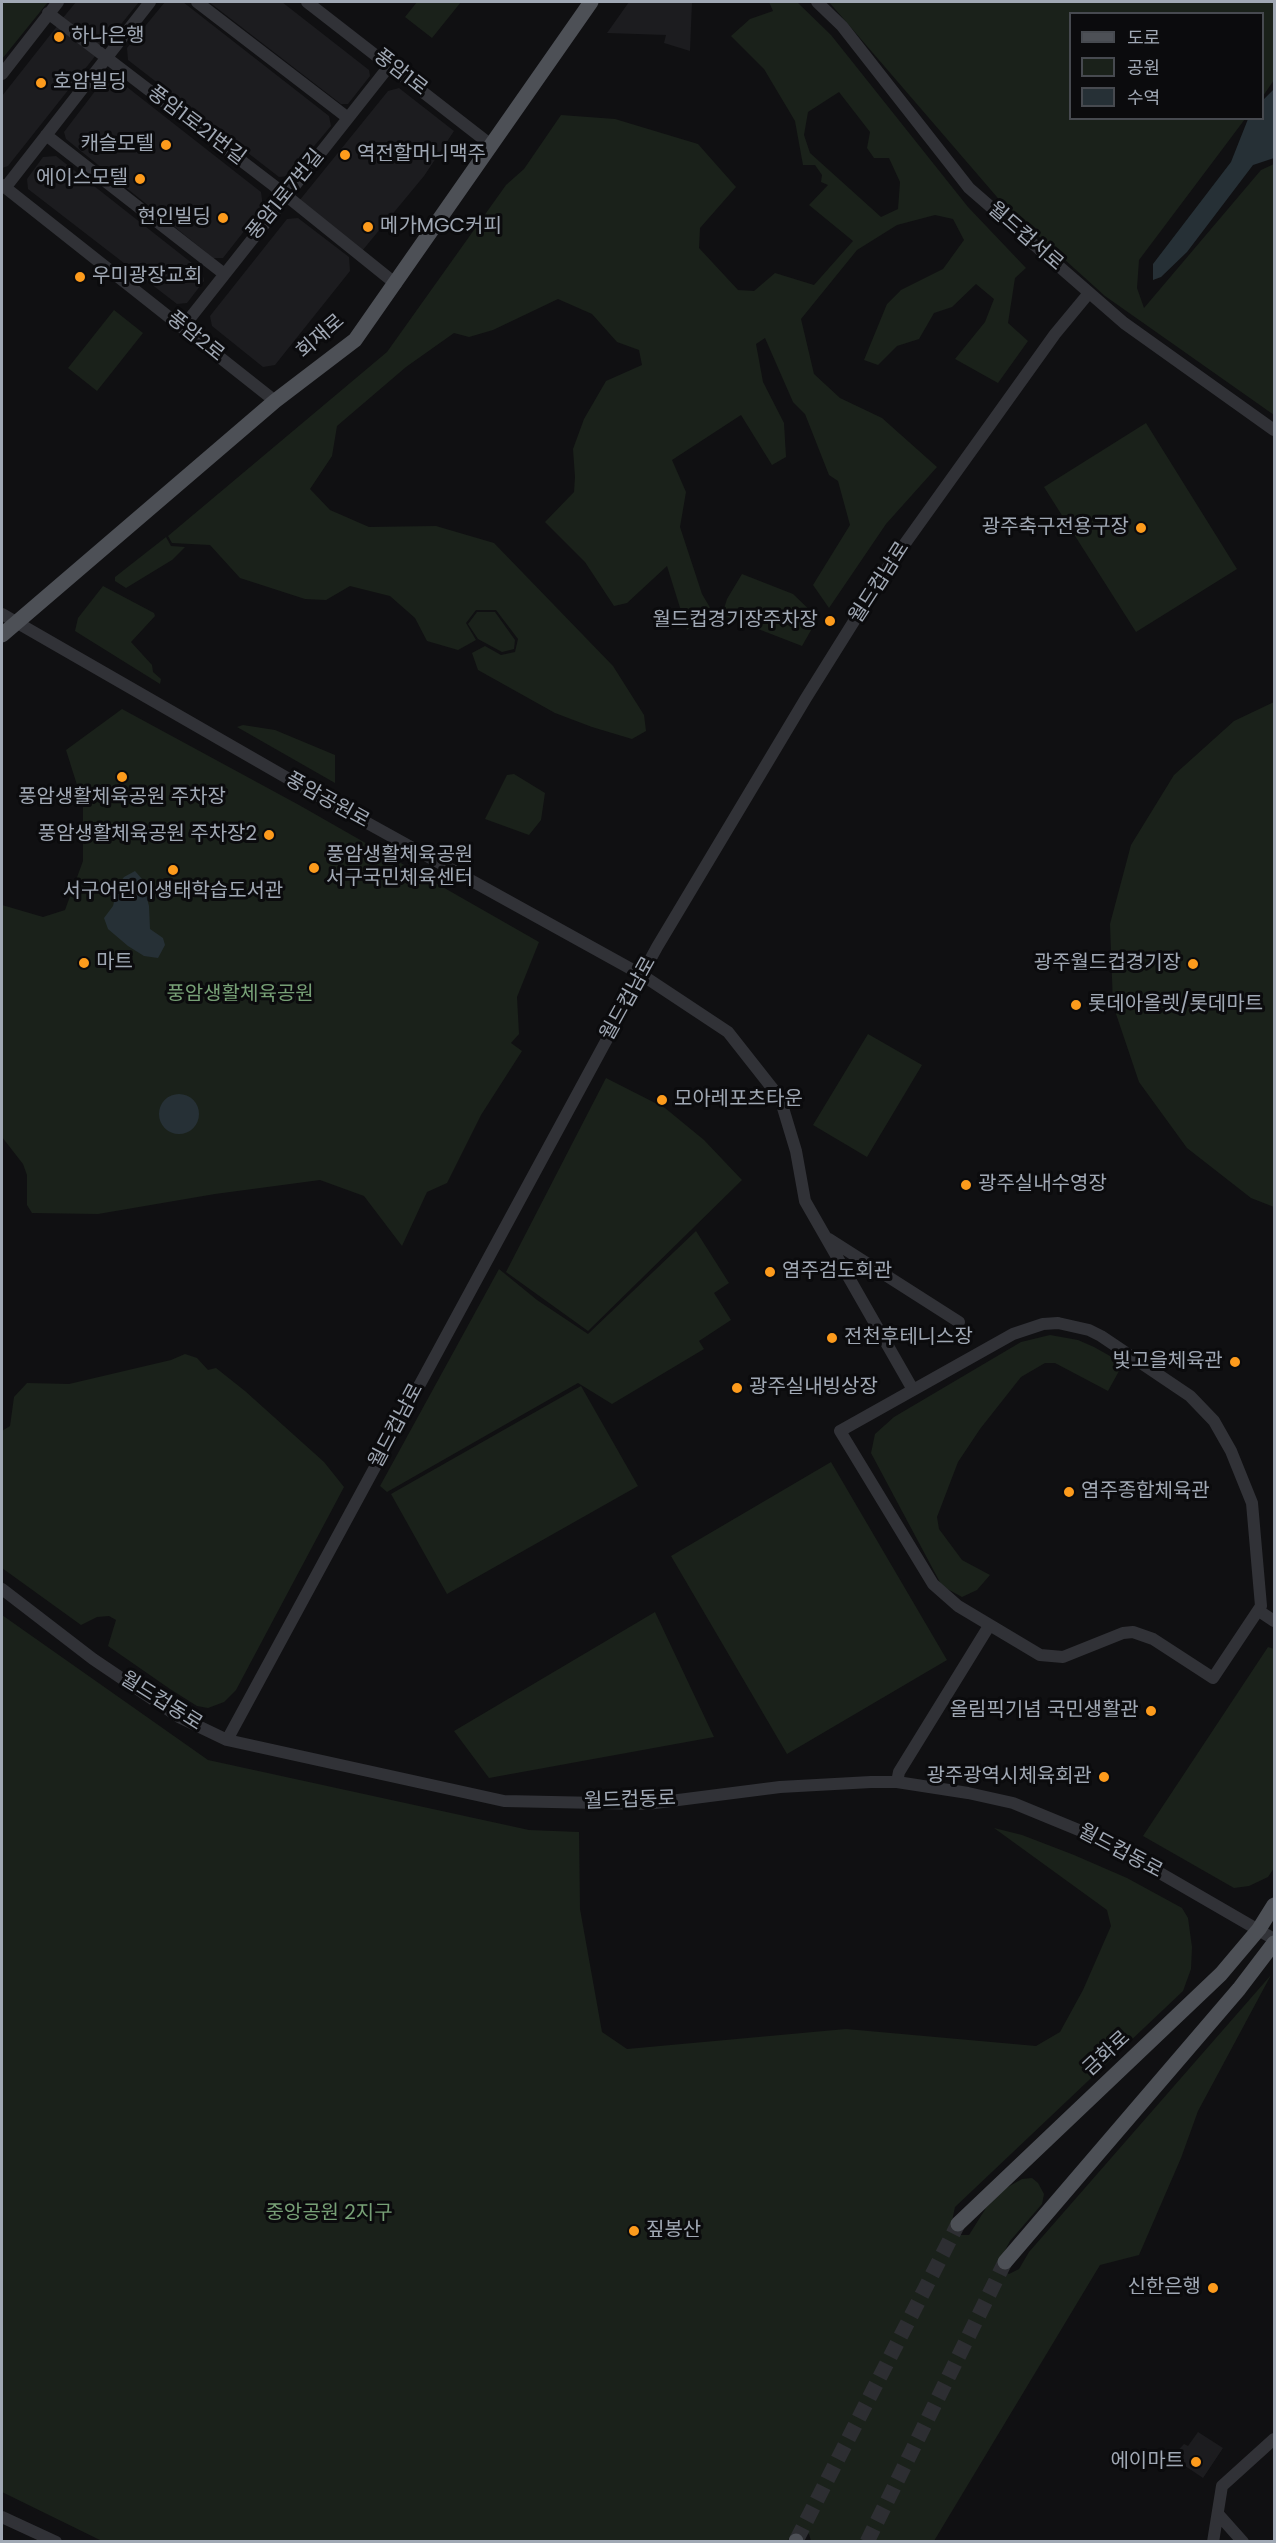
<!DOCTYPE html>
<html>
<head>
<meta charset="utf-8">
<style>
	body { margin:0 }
	#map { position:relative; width:1276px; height:2543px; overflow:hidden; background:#101012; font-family:Poppins,"Noto Sans KR",sans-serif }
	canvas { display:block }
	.frame { position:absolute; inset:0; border:3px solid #a0a8b4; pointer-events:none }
	.legend { position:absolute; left:1069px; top:12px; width:195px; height:108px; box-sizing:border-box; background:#0b0b0d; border:2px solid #474a50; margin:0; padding:8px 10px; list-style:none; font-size:18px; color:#a0a8b4 }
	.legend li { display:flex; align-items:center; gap:12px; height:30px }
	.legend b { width:30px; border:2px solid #474a50 }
</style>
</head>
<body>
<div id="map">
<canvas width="1276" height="2543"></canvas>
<div class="frame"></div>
<ul class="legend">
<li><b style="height:8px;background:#4d5056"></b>도로</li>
<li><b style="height:16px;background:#1a211a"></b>공원</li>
<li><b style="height:16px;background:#263036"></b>수역</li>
</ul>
</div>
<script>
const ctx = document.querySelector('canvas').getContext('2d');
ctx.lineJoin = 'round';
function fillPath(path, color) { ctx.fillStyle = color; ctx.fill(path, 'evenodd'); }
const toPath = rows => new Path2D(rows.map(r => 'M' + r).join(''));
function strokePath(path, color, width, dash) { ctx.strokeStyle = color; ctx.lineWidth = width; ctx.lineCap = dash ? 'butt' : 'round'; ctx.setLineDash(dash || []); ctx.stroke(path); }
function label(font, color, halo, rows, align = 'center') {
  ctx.font = font + ' Poppins,"Noto Sans KR",sans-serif'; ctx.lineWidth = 6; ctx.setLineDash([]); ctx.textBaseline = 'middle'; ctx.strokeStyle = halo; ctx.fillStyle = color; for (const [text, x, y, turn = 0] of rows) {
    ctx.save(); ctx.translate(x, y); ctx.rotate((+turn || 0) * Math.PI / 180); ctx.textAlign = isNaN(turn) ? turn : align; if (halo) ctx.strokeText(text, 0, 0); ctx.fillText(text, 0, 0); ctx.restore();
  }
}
fillPath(toPath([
	[76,2,139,2,101,49,62,19],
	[165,2,183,2,329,116,331,126,289,176,279,177,128,60,127,48],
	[209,2,282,2,369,70,370,76,348,104,341,104],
	[629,2,692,2,690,51,664,43,666,35,607,33],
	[58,25,96,55,8,166,2,168,2,96],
	[118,80,261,192,263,207,223,258,213,258,66,139,64,132,102,82],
	[399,88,454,131,424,176,362,251,299,201,388,91],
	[56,156,202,271,204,281,187,303,177,304,28,189,27,179,43,157],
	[298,218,349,257,350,271,275,365,263,367,212,326,210,316,287,219],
	[1198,2432,1223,2448,1203,2478,1172,2457,1184,2444,1188,2446]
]), '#1c1c1f');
fillPath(toPath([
	[2,2,48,2,2,59],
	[417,2,461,2,432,38,405,17],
	[769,2,797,2,831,35,968,207,1026,268,1015,278,1008,323,1028,341,998,383,955,359,985,322,994,299,976,284,952,307,934,313,919,339,897,346,878,365,864,360,887,304,901,290,943,269,964,240,953,219,935,215,897,225,857,250,801,319,814,374,840,398,882,418,937,467,886,524,829,608,813,585,850,525,838,481,829,475,805,414,793,402,765,338,756,344,763,382,784,423,786,457,772,465,741,415,672,460,686,492,680,527,702,594,712,611,687,630,667,566,627,603,614,606,585,562,545,522,574,492,575,477,573,449,584,419,606,381,642,365,639,350,617,342,592,314,558,299,493,330,469,337,454,333,406,367,337,426,332,456,310,489,330,510,369,527,436,526,494,543,613,666,644,715,646,731,632,739,592,727,555,713,478,670,472,653,485,646,501,655,515,652,518,639,496,610,476,610,466,623,476,640,458,650,427,641,415,618,390,596,350,586,326,600,305,599,240,578,210,545,172,543,168,536,387,352,506,185,524,169,561,115,615,119,698,144,736,187,700,228,699,248,738,290,754,291,775,273,814,285,853,241,809,205,828,185,821,182,822,175,815,165,803,165,795,121,764,69,731,36,750,19,773,11],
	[839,92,870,132,867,148,874,158,889,158,900,182,898,209,881,217,810,153,804,135,808,112],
	[829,2,1274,2,1274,80,1263,96,1262,14,1070,14,1070,118,1245,119,1139,260,1137,288,1144,308,1261,170,1274,164,1274,415,1105,296,1003,204],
	[114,310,143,333,97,391,68,368],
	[1146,423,1237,569,1136,632,1044,487],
	[166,537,171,546,185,547,172,560,126,588,115,581,115,577],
	[742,574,793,594,818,618,802,646,722,615,727,599],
	[103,586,154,613,155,616,131,642,152,665,153,672,161,679,160,684,75,631,78,618],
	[477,612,495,612,515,640,514,649,502,652,478,639,468,624],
	[1274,702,1274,1207,1251,1198,1187,1148,1139,1082,1113,1005,1110,924,1131,845,1174,775,1234,721],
	[122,709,299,805,539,942,517,997,519,1034,511,1043,522,1051,481,1115,447,1183,427,1192,402,1246,364,1196,320,1180,215,1194,98,1214,32,1213,27,1205,27,1175,23,1164,2,1137,2,905,43,917,65,910,83,861,83,804,66,750],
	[243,725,275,730,335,755,335,783,237,727],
	[514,774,545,793,541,820,529,835,485,819,507,775],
	[868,1034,922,1065,867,1157,813,1125],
	[606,1078,665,1108,704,1140,742,1180,588,1331,506,1272],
	[696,1231,729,1283,714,1293,731,1320,699,1341,704,1349,612,1404,578,1383,387,1492,380,1486,499,1269,537,1300,588,1334],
	[1050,1335,1078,1340,1094,1347,1110,1356,1119,1371,1108,1391,1055,1363,1045,1363,1021,1377,980,1429,958,1462,937,1517,939,1529,962,1560,990,1575,977,1590,962,1597,942,1586,871,1453,875,1434,894,1417,1021,1342],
	[185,1354,197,1358,208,1370,216,1368,245,1391,324,1462,344,1487,236,1690,224,1702,208,1708,197,1706,170,1689,108,1646,116,1620,109,1616,97,1617,81,1625,2,1568,2,1431,10,1426,14,1397,27,1383,69,1384,171,1360],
	[581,1386,638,1486,447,1594,391,1494],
	[831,1462,947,1660,787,1754,671,1556],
	[655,1612,714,1737,489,1778,454,1731],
	[2,1615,208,1760,529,1830,579,1832,580,1909,602,2032,627,2049,846,2029,1036,2046,1060,2032,1083,1990,1111,1926,1107,1910,994,1828,1022,1835,1074,1855,1127,1878,1182,1908,1188,1918,1192,1947,1191,1969,1183,1991,955,2207,951,2226,957,2235,969,2235,986,2208,1006,2188,1022,2179,1032,2178,1038,2183,1044,2194,1042,2204,1010,2241,1000,2260,1003,2271,1009,2274,1019,2269,1029,2252,1271,1975,1198,2111,1181,2158,1139,2255,1100,2265,934,2541,811,2541,809,2534,803,2530,795,2532,786,2542,102,2541,2,2492],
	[1268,1647,1274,1649,1274,1868,1268,1877,1249,1886,1234,1888,1143,1836]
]), '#1a211a');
fillPath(toPath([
	[1274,89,1274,158,1253,165,1187,252,1161,277,1153,280,1153,264,1231,162,1248,119,1262,118,1263,100],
	[135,871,142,879,149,906,150,929,163,938,165,945,158,958,144,956,128,946,108,929,104,918,113,906,118,885,124,877],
	'159 1114a20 20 0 1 1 40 0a20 20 0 1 1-40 0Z'
]), '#263036');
strokePath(toPath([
	[796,2541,958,2224],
	[867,2542,1005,2262]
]), '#2d2e32', 15, [15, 8]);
strokePath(toPath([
	[197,2,348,118],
	[307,2,491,145],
	[817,2,842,26,969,188,1124,323,1274,430],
	[48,13,273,185,396,284],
	[2,74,58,2],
	[46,135,223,273],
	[2,185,275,401],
	[5,188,150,2],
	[183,327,390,65],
	[2,614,315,794,642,975,728,1032,780,1098,796,1151,805,1201,912,1388],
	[829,1239,959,1322],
	[1058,1323,1089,1330,1101,1336,1190,1396,1214,1421,1231,1451,1252,1503,1261,1606,1213,1678,1153,1639,1133,1632,1123,1633,1063,1657,1040,1655,958,1606,933,1584,840,1431,1013,1334,1043,1324,1058,1323],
	[2,1589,93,1659,179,1717,227,1740,504,1801,647,1804,780,1787,871,1782,897,1782,968,1793,1013,1803,1103,1840,1274,1939],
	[1259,1611,1274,1621],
	[227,1740,657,947,806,698,886,570,1055,334,1089,293],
	[897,1782,899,1772,989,1626],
	[1218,2514,1243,2542],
	[2,2517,56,2542],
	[1213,2542,1222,2486,1274,2439]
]), '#313237', 12);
strokePath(toPath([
	[2,635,275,401,355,340,591,2],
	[958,2224,1221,1974,1259,1929,1274,1905],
	[1005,2262,1239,1989,1274,1943],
	[796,2542,796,2541]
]), '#4d5056', 15);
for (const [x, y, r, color] of [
	[59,37,6,"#fd9b1c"],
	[41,83,6,"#fd9b1c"],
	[166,145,6,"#fd9b1c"],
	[345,155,6,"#fd9b1c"],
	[140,179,6,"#fd9b1c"],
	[223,218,6,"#fd9b1c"],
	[368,227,6,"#fd9b1c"],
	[80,277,6,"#fd9b1c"],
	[1141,528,6,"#fd9b1c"],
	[830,621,6,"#fd9b1c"],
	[122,777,6,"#fd9b1c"],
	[269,835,6,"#fd9b1c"],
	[314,868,6,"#fd9b1c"],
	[173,870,6,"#fd9b1c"],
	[84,963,6,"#fd9b1c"],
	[1193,964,6,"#fd9b1c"],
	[1076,1005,6,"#fd9b1c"],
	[662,1100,6,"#fd9b1c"],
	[966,1185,6,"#fd9b1c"],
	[770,1272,6,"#fd9b1c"],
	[832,1338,6,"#fd9b1c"],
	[1235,1362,6,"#fd9b1c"],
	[737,1388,6,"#fd9b1c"],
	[1069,1492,6,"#fd9b1c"],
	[1151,1711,6,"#fd9b1c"],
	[1104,1777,6,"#fd9b1c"],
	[634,2231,6,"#fd9b1c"],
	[1213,2288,6,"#fd9b1c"],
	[1196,2462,6,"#fd9b1c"]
]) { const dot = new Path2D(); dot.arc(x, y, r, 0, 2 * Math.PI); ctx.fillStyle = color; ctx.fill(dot); strokePath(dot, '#0b0b0d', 2); }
label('20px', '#a0a8b4', '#0b0b0d', [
	["하나은행",71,37],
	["호암빌딩",53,83],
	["캐슬모텔",154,145,"right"],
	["역전할머니맥주",357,155],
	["에이스모텔",128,179,"right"],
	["현인빌딩",211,218,"right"],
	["메가MGC커피",380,227],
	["우미광장교회",92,277],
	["광주축구전용구장",1129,528,"right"],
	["월드컵경기장주차장",818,621,"right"],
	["풍암생활체육공원 주차장",122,798,"center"],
	["풍암생활체육공원 주차장2",257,835,"right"],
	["풍암생활체육공원",326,856],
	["서구국민체육센터",326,879],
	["서구어린이생태학습도서관",173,892,"center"],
	["마트",96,963],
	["광주월드컵경기장",1181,964,"right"],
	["롯데아올렛/롯데마트",1088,1005],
	["모아레포츠타운",674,1100],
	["광주실내수영장",978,1185],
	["염주검도회관",782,1272],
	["전천후테니스장",844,1338],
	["빛고을체육관",1223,1362,"right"],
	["광주실내빙상장",749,1388],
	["염주종합체육관",1081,1492],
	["올림픽기념 국민생활관",1139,1711,"right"],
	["광주광역시체육회관",1092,1777,"right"],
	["짚봉산",646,2231],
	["신한은행",1201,2288,"right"],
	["에이마트",1184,2462,"right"]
], 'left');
label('20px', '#a0a8b4', '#0b0b0d', [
	["풍암1로",400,73,38],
	["풍암1로21번길",196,126,37],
	["풍암1로7번길",286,195,-51],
	["월드컵서로",1025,237,41],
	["풍암2로",195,337,39],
	["회재로",321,337,-41],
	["월드컵남로",880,583,-57],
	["풍암공원로",327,801,29],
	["월드컵남로",629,999,-61],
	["월드컵남로",397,1426,-62],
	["월드컵동로",161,1702,32],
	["월드컵동로",630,1801,-2],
	["월드컵동로",1120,1852,28],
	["금화로",1107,2054,-43]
]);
label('20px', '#77a076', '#0b0b0d', [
	["풍암생활체육공원",240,995],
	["중앙공원 2지구",329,2214]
]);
</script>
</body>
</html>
